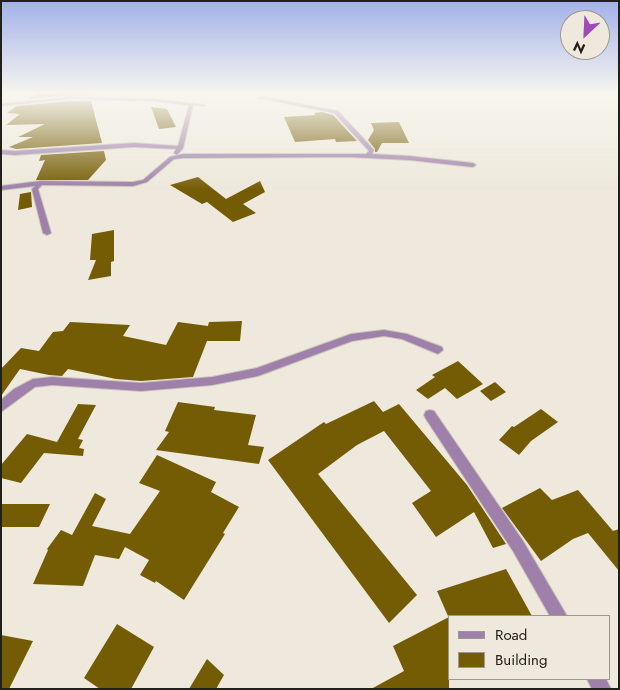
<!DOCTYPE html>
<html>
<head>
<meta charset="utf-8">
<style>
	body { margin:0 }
	#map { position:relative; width:620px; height:690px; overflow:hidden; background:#eee9dc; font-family:Jost,sans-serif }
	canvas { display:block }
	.frame { position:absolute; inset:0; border:2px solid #22201b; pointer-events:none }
	.legend { position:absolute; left:448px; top:615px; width:162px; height:65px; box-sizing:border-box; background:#eee9dc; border:1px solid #9c998f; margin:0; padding:6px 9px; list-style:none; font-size:15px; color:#22201b }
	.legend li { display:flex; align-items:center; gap:10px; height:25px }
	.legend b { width:25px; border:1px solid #9c998f }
	.north { position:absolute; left:560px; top:10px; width:50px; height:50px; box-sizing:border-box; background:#eee9dc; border:1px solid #9c998f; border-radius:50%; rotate:205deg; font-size:14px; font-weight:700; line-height:20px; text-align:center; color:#22201b }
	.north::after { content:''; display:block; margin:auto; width:18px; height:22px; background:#9e4ab9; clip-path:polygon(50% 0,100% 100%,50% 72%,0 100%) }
</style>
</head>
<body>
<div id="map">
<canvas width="620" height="690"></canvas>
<div class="frame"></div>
<ul class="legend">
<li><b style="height:6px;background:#9f80aa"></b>Road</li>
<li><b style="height:14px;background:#745c04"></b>Building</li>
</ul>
<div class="north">N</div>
</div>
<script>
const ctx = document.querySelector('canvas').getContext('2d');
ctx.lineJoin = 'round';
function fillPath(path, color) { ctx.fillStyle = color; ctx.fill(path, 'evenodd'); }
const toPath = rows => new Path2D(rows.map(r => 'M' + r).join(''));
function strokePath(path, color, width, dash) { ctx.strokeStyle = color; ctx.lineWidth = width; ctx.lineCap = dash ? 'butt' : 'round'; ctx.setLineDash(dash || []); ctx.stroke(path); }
fillPath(toPath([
	[38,93,93,93,87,96,70,95,28,99],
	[70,101,91,101,102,143,16,149,9,147,33,137,18,137,45,124,6,125,20,114,7,113,17,106],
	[151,107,167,109,176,127,159,129],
	[322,112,333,115,357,141,336,142,335,139,295,142,284,117,316,115,314,113],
	[399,122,409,143,382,143,377,152,375,152,375,149,368,140,374,130,371,123],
	[104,151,106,160,88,180,36,180,45,160,39,161,41,155],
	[198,177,226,199,260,181,265,192,243,204,256,213,233,222,207,202,202,204,170,185],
	[31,192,32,207,18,210,20,194],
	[114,230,114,261,111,262,111,276,88,280,96,260,90,260,92,234],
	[242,321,240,341,207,341,193,377,141,381,116,379,68,369,62,376,49,375,20,369,1,396,1,369,21,348,39,351,53,332,63,331,70,322,130,325,123,336,166,345,178,322,208,326,209,322],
	[458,361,483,384,457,399,445,388,428,399,416,390,435,377,432,375],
	[495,382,506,392,491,401,480,391],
	[374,401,383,412,399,404,467,485,506,544,493,548,474,512,436,537,412,503,431,491,384,431,357,445,318,474,417,595,389,623,268,460,324,422,326,424],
	[178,402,215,407,214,410,256,415,248,445,264,447,259,464,156,450,169,432,165,431],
	[78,404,96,405,78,439,83,440,79,448,84,449,83,456,44,453,21,483,1,478,1,465,27,434,57,442],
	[541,409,558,422,531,441,519,455,499,440,512,426,514,427],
	[157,455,216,482,211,492,239,507,223,533,225,534,184,600,156,581,155,583,140,575,149,560,125,547,119,559,95,555,83,586,33,584,48,550,47,549,61,530,72,535,95,493,106,499,92,526,130,534,160,491,139,483],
	[540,488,552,500,578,490,613,531,619,529,619,571,588,533,573,539,541,561,502,508],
	[1,504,50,504,39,527,1,527],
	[506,569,532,616,448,616,437,591],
	[449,617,449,689,371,689,404,671,393,646],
	[117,624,154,647,131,689,100,689,84,678],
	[1,635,33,641,9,689,1,689],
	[207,659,224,675,216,689,189,689]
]), '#745c04');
const street = toPath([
	[260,96,338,111,374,150,372,154,409,156,473,163,476,165,473,167,409,160,348,157,183,158,174,159,147,182,133,186,42,185,38,189,51,233,47,235,43,233,32,189,35,186,1,190,1,186,40,181,133,182,143,180,170,157,183,154,366,154,369,151,334,113,259,98,260,96],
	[70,97,154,99,205,105,203,106,193,105,183,148,177,155,174,153,176,149,134,147,15,155,1,154,1,150,15,151,134,143,178,146,189,105,154,101,70,99,1,106,1,104,70,97],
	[384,330,407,334,442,347,443,350,438,354,402,339,384,336,352,341,258,376,212,385,141,391,52,385,35,387,1,412,1,400,14,389,33,379,52,377,141,383,212,377,257,368,351,334,384,330],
	[430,410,434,411,523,541,567,616,550,616,513,551,426,419,424,415,426,411,430,410],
	[587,679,606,679,611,689,592,689,587,679]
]);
strokePath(street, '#c9c5b9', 2);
fillPath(street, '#9f80aa');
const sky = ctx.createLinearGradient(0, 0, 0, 190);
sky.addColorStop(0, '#a2b1e9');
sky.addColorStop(0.49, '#f7f5ef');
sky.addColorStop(1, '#f7f5ef00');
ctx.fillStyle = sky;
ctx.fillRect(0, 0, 620, 190);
</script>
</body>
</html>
